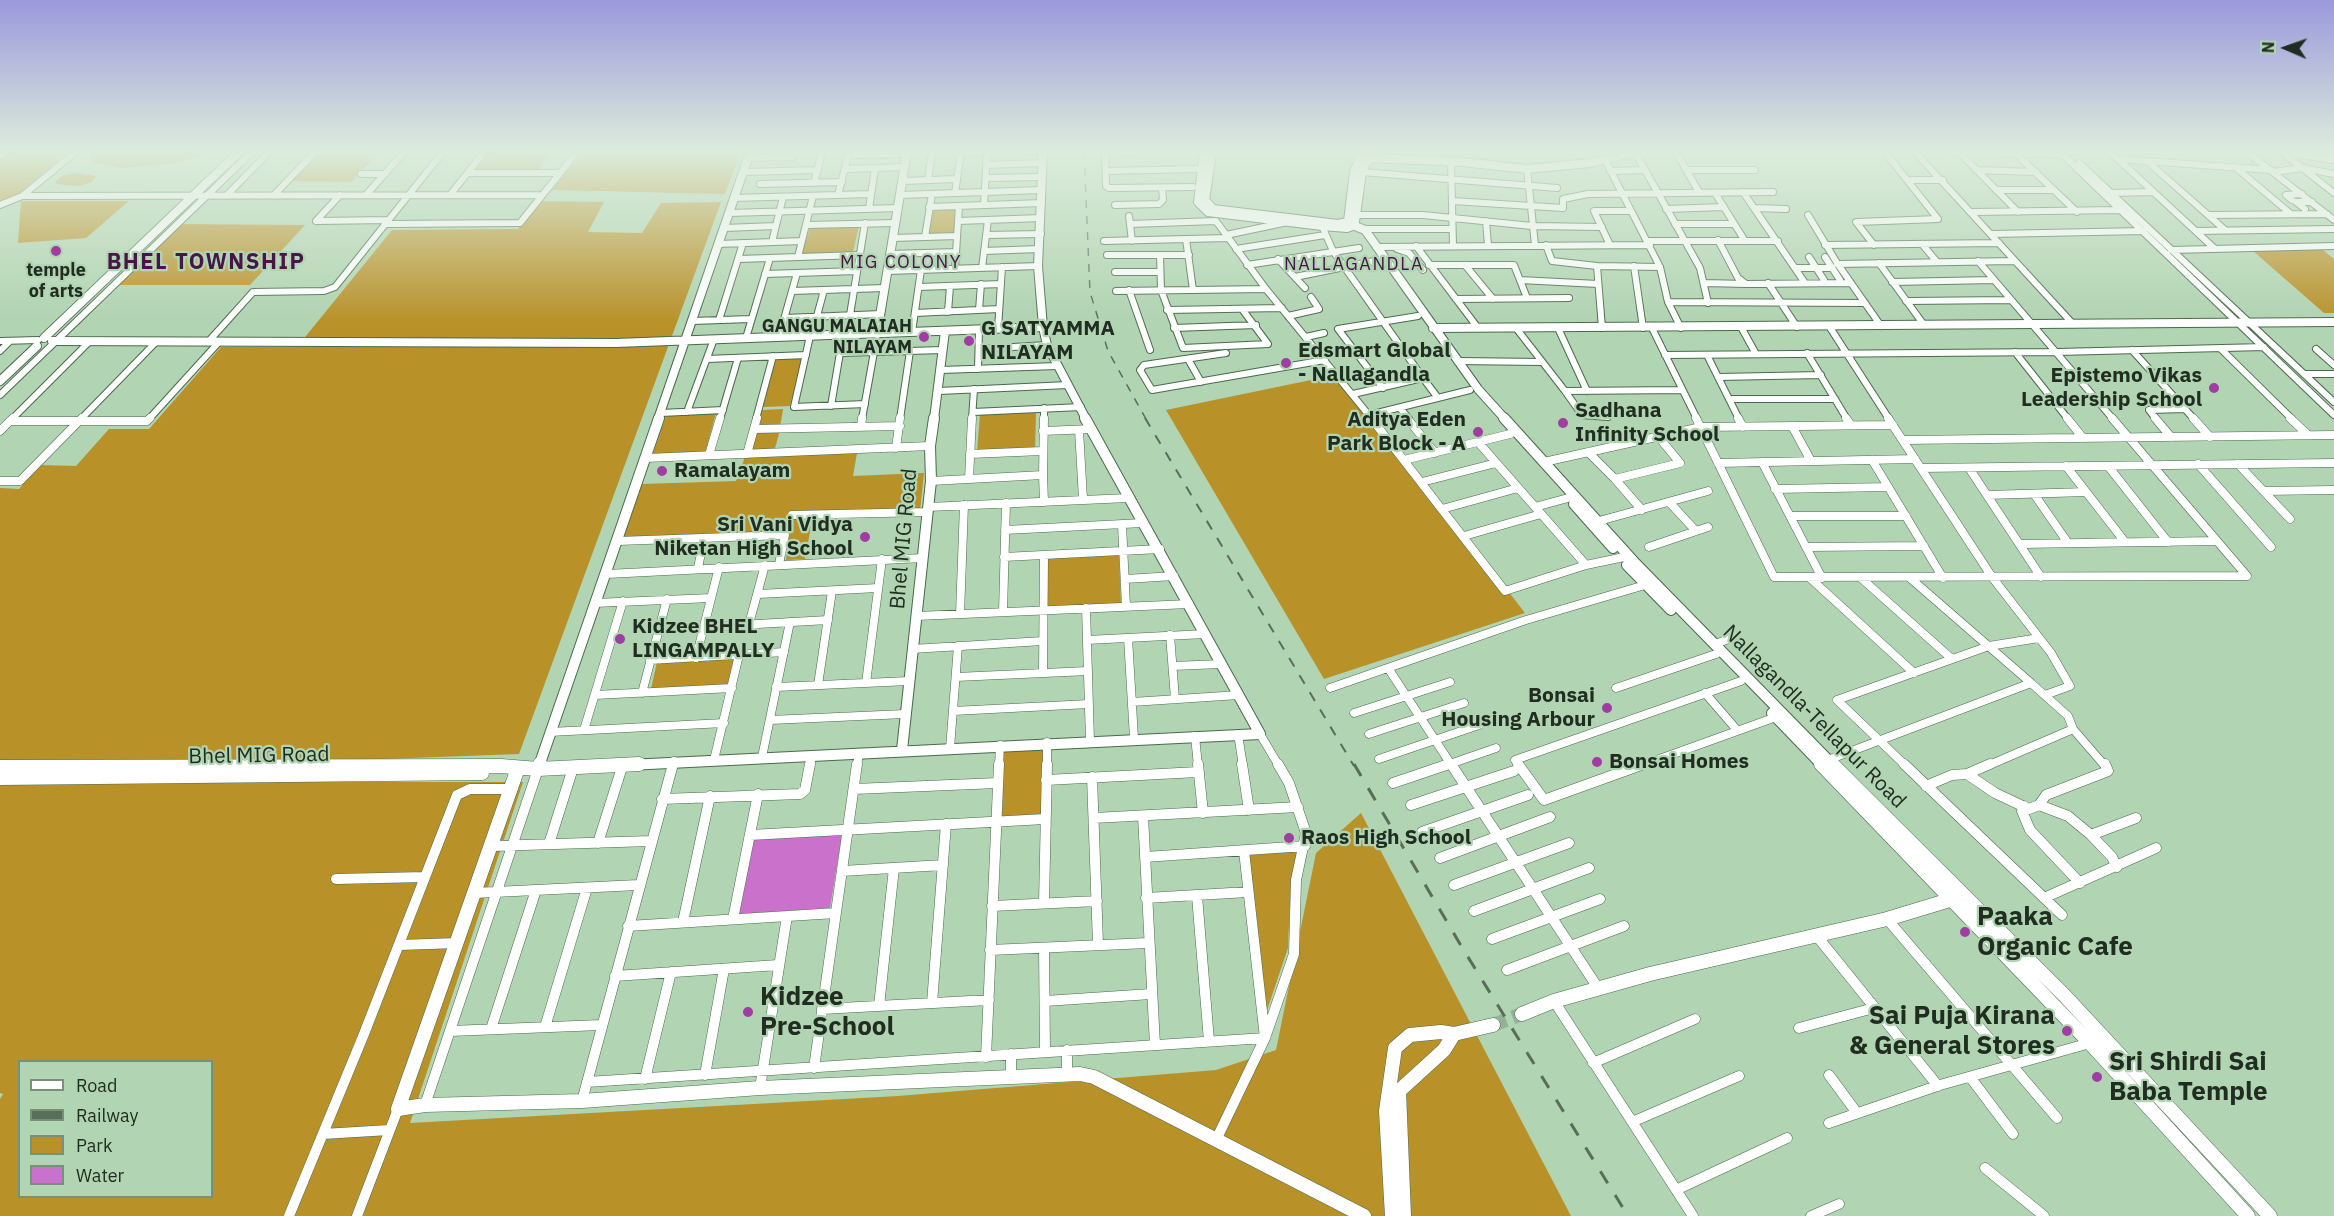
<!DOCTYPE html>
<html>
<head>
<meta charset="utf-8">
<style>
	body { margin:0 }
	#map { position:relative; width:2334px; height:1216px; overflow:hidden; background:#b1d4b2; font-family:"IBM Plex Sans",sans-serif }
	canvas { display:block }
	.legend { position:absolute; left:18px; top:1060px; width:195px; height:138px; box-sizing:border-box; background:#b1d4b2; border:2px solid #779178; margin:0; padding:8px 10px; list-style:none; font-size:18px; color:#202d20 }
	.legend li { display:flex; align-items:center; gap:12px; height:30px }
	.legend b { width:30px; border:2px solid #779178 }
	.north { position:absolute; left:2256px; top:18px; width:60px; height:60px; -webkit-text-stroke:4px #b1d4b2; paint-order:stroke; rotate:272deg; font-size:16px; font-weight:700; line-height:24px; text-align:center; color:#202d20 }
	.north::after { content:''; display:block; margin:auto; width:21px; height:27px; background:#202d20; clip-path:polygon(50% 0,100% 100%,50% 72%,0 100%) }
</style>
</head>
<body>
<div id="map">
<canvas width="2334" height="1216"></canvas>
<ul class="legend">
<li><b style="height:8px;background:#fff"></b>Road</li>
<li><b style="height:8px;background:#596e59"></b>Railway</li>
<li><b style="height:16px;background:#b99129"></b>Park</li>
<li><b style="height:16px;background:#c971cb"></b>Water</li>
</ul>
<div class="north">N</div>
</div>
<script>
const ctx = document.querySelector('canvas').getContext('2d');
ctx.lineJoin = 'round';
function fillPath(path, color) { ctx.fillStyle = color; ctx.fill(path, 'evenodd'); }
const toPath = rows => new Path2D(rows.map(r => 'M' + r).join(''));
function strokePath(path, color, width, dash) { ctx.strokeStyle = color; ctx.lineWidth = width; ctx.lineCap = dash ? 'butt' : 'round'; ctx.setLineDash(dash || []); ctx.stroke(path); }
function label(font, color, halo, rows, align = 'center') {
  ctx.font = font + ' "IBM Plex Sans",sans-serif'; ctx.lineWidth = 4.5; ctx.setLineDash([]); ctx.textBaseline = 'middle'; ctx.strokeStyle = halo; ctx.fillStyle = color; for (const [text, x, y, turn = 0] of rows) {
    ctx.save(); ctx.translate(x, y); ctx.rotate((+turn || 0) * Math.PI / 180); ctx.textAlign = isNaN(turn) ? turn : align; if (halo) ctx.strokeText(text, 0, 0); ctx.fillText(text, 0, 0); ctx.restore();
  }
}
fillPath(toPath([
	[10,152,69,152,20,193,0,203,0,160],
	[92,152,210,152,178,163,121,168,95,163,90,159],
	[320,152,380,152,351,182,291,181],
	[489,152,552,152,538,170,476,169],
	[582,152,741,152,725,194,552,190],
	[75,173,96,176,92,182,80,186,57,184,55,182,62,176],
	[21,201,129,201,86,238,18,243],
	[538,201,604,202,588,232,642,233,661,203,721,202,519,754,195,766,0,767,0,488,19,489,39,465,76,466,109,429,149,429,221,347,297,347,392,230,518,229],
	[956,208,955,235,928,235,932,209],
	[172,224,305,225,250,285,109,285],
	[859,226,853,252,802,254,810,228],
	[2323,250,2334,259,2334,313,2324,313,2253,251],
	[802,358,790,406,763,407,776,359],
	[1340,374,1525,613,1324,679,1166,410],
	[783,409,780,427,758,428,762,410],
	[1036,412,1035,450,977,452,980,414],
	[716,413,705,453,653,454,666,416],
	[757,430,780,430,774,452,750,452],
	[857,453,853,476,924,473,920,511,813,516,805,559,786,560,790,531,623,539,642,484,736,481,745,457],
	[1119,554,1121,604,1048,607,1048,557],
	[735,657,728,686,651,689,657,662],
	[1043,746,1041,817,1002,818,1004,747],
	[0,782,523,782,410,1123,898,1096,1216,1070,1276,1050,1316,853,1361,813,1571,1216,0,1216,0,1099,3,1094,0,1093],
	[20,1062,212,1062,212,1196,20,1196],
	[1298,849,1290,902,1288,948,1265,1016,1249,853]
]), '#b99129');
fillPath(toPath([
	[842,834,830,908,738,914,753,840]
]), '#c971cb');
strokePath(toPath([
	[1493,1025,1522,1014]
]), '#94b395', 14, [14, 7]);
const minorFar2 = toPath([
	[1105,152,1106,186,1109,188,1193,187],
	[1349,152,1364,156],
	[1635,152,1700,268,1708,303],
	[1676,152,1699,192],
	[1885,152,1907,180,1943,180],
	[1915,152,2073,324],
	[1952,152,2062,154],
	[1959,152,2018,212],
	[2060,152,2334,415],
	[2109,152,2118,159],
	[2247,152,2334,220],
	[2282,152,2334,193],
	[961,153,980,152],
	[1105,153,1136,152],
	[2015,153,2077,212],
	[849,155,906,154],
	[0,156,5,152],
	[748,158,792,157],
	[1605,160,1660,267,1668,302,1681,328],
	[1451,162,1453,245],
	[2148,162,2225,230],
	[2079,163,2334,402],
	[986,165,1043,163],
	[2235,167,2291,214],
	[845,169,904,167],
	[1527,169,1535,245],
	[1686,170,1755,170],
	[1976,170,2036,172],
	[1106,171,1198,169],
	[1610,171,1645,170],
	[743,172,818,170],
	[1362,172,1557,188],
	[2273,172,2303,168,2334,174],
	[468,173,559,173],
	[361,174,385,174],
	[986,178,1042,177],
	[928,180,932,152],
	[902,181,957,179],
	[814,183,822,152],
	[760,184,842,182],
	[1996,190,2054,190],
	[1743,192,1805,283],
	[955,193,961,152],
	[1715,193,1745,241],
	[2110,193,2153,192],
	[366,195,404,152],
	[450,195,484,152],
	[838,195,849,152],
	[900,195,1041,190],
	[22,196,542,195],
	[226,196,269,152],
	[273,196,315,152],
	[734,198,871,194],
	[2292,200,2286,195,2302,194],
	[1453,201,1563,208,1563,199,1588,194,1773,192],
	[0,205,22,196,76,152],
	[984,205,987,152],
	[1115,205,1159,204,1163,200,1162,188],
	[929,207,1042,203],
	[1755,208,1786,209],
	[869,209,875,168],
	[1666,209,1724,207],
	[2305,209,2296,202,2312,202],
	[1972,212,2120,210],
	[729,213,898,208],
	[1356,215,1423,215,1532,226,1602,227],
	[1808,215,1837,263,1881,326],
	[2208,215,2327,214],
	[1129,216,1132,241],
	[316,221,388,220],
	[316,221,340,195],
	[958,221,1041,218],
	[1486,221,1488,245],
	[385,224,520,223,577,152],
	[1130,224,1216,221,1266,289,1372,419],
	[1675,224,1734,224],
	[806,225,895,223],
	[1322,226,1333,251,1423,378,1353,394],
	[724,228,776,226],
	[1364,229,1452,229],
	[2196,231,2334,229],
	[1991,234,2144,231],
	[986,235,1041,234],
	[1226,235,1283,223],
	[925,237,932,194],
	[893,238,957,236],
	[1186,239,1193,290],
	[1718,240,1738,278,1746,284,1851,283],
	[1104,241,1228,238],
	[1648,241,1778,241],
	[772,242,783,197],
	[718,244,802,241],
	[1922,244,1937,262],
	[1546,245,1552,261,1597,266],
	[1610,245,1594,211,1631,211],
	[1825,245,1999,243],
	[1874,245,1856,222,1938,219,1907,180],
	[1416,246,1478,328],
	[1376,247,1650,245],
	[1236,249,1325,235],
	[1397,249,1409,253,1423,270],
	[2215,249,2118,159,2271,170],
	[2171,250,2334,246],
	[984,251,1039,249],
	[890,254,956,252],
	[1107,255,1189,255],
	[1160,255,1161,290,1183,348,1268,344,1242,309],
	[798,257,813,196],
	[1809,257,1824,280],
	[1825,257,1840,280],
	[738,259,860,255],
	[1278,259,1305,288],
	[1978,261,2113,419],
	[1879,263,1924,325],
	[1837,264,2014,261],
	[1247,265,1359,248],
	[1429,265,1514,265,1527,298],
	[1465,265,1493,299],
	[1634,266,1643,328],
	[982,268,988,220],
	[1795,268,1832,268],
	[955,269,959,206],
	[888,271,1038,266],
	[1115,272,1160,272],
	[765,274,857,271],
	[1295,277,1379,260],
	[1520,280,1598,284],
	[1892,282,1994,280],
	[1705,283,1746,284],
	[1768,283,1797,327],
	[919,287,1001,284],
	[1129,290,1150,350],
	[792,291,885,288],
	[1116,291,1266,289],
	[1456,299,1569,298],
	[1906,301,2011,300],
	[1668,302,1865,303],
	[979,310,981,284],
	[1167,310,1282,308],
	[948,312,950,286],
	[915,313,999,309],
	[850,315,865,223],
	[817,316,824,290],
	[1288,316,1319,309,1311,297],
	[785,318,881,314],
	[719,320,743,243],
	[692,321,751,319],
	[1829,326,1889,419],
	[1741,327,1756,354],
	[1174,328,1256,325],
	[1516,328,1565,391,1682,390],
	[1558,328,1587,391],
	[1602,328,1597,266,1660,267],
	[1652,328,1697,419],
	[998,329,1002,267],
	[912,332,921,270],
	[810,336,794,407,865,404],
	[779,337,797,273],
	[1306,337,1324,333],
	[746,338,770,258],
	[0,341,38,340],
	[208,342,253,292,324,291,335,287,443,152],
	[979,349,1047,345],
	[2221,349,2292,419],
	[2316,349,2334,365],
	[2132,350,2185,409,2149,410,2156,419],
	[0,351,10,341],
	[2015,352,2068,419],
	[840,353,943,350],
	[1226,353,1144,365,1140,370,1152,390,1325,360],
	[1807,353,1847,419],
	[1665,355,2057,352,2264,347],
	[1707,355,1739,419],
	[707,359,806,355],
	[1188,359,1201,382],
	[1457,361,1542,362],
	[978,369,979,330],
	[941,370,1057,366],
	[2304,374,2334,374],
	[1718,377,1821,375],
	[1423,378,1438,398],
	[1383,388,1338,329,1418,316],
	[939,391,1068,385],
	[1565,391,1582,415,1608,417],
	[0,395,252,152],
	[1729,399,1835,399],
	[831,406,843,335],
	[1400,408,1409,419],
	[2185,409,2194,419],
	[687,412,714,339],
	[973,412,1081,407],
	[661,413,723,410],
	[1369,415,1470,390],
	[12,419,90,341],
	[81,419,156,342],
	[149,419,219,342],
	[720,419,738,358],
	[756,419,773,356],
	[862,419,874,352],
	[900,419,910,351],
	[972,419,974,389],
	[1044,419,1044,408]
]);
const minorFar1 = toPath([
	[1371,418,1505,591,1586,565,1629,556],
	[1407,418,1435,453],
	[1696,418,1774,577,2247,576,2112,418],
	[1738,418,1743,427],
	[1846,418,1851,425],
	[1888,418,1992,577,2051,653,2070,686,2045,695],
	[2067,418,2083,438],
	[2155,418,2171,437],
	[2193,418,2210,437],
	[2290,418,2308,435],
	[10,421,147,421,150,418],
	[861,426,862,418],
	[1792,426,1811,461],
	[754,429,900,426],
	[1079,430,1083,499],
	[0,431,13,418],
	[1043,431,1092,429],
	[1903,440,2334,435],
	[1478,442,1586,565],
	[896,448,900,418],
	[1588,452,1615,479,1680,463,1657,435],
	[747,454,757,418],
	[970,454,1042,451],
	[709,455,720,418],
	[646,458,930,446],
	[1404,460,1510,434],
	[1872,460,1943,578],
	[1544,462,1701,427,1893,425],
	[1762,462,1822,578],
	[1718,463,1915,459],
	[2198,464,2271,547],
	[2238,464,2290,519],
	[2066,466,2125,542],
	[2108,466,2168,542],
	[1921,468,2334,463],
	[1969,468,2041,577],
	[1043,475,1044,502],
	[969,479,972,418],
	[1615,479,1642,510],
	[0,481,20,481,82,418],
	[931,481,1043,475,1044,418],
	[1422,482,1496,463],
	[1775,489,1888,487],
	[2264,491,2334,490],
	[2034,494,2068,543],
	[1987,495,2086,492],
	[1669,502,1696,531],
	[928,507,1128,498],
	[1535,507,1568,498],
	[1442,509,1518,488],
	[792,515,927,512],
	[1790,516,1906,516],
	[1599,521,1708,491],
	[1122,525,1126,606],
	[1005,530,1143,523],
	[1464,536,1541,514],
	[618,541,785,535,779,564],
	[2020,544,2216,541],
	[1649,547,1708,527],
	[1806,547,1924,546],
	[1004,557,1160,549],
	[698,568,704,538],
	[607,574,923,558],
	[1810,578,1914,673],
	[1861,578,1952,659],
	[1125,579,1174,576],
	[758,594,878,588],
	[595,603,711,598],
	[1086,608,1090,741],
	[1003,612,1006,503],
	[960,614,964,505],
	[917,616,1189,604],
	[749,624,765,565],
	[704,627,828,620],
	[1170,635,1175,699],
	[1128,638,1134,738],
	[1087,640,1205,634],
	[1715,644,1729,639],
	[912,649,1043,641],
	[696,658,719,567],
	[650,660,784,652],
	[1173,666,1221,664],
	[1388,668,1452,766],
	[1043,673,1044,555],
	[956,677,1088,671],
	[866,683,882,559],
	[2031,683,2068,716,2073,729,2105,766],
	[818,685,832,591],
	[776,687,909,681],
	[1330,688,1526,620,1645,585],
	[1616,688,1716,654],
	[642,693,667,599],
	[1705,693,1737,730],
	[595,695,732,688],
	[1132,702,1239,695],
	[953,711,1089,704],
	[1354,713,1450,682],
	[770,720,905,714],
	[584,730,623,601],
	[550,732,724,723],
	[1238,734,1243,766],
	[1260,734,1279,766],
	[1369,734,1464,703],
	[1195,736,1198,766],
	[950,748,958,646],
	[762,757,790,622],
	[1379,759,1479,725],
	[714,760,739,655],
	[1828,760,2031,683,1910,578],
	[673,766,674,761],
	[810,766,812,755],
	[857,766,859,753],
	[999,766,1000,745],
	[1047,766,1047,742],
	[1444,766,1496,748],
	[1519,766,1515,760,1741,681],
	[1640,766,1776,717],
	[1906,766,1837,700,1989,646,2039,638],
	[1987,766,2073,729]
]);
const minor = toPath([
	[1198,764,1203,813],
	[1242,764,1249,810],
	[1451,764,1598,988],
	[1518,764,1544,800,1644,764],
	[1904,764,2062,915],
	[1967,774,1990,764],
	[1092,777,1098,944],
	[1046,780,1198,772],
	[1393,783,1449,764],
	[1926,786,1952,775,1967,774,1995,793,2029,809,2039,805,2046,795,2108,771,2105,764],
	[854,789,998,783],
	[662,799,800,794,805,790,810,764],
	[1411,805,1514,771],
	[2039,805,2068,816,2091,835,2112,857,2117,867],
	[2024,806,2022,811,2030,830,2080,883],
	[1143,816,1155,1045],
	[1094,818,1298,807],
	[1422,832,1528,795],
	[750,835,1045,819],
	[2091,835,2136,818],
	[598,843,623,764],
	[549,844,573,768],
	[492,846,651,841],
	[1145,857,1305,846],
	[1440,858,1550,817],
	[842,871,943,865],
	[336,879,425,877],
	[1454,885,1569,843],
	[474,893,638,885],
	[1197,896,1209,1041],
	[1146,898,1248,892],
	[2044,898,2156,848],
	[1044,903,1047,764],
	[992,906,1097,901],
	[1474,911,1589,868],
	[733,919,758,794],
	[1887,919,2057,1118],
	[683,922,710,796],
	[628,926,836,913],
	[1816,935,1938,1086],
	[1492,939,1600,899],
	[399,945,458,943],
	[1044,948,1045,1051],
	[990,950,1148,943],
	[1507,970,1624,926],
	[615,976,778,965],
	[1045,1001,1151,994],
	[1554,1001,1693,1216],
	[932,1003,946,824],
	[879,1006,894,868],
	[822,1009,989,1000],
	[545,1027,587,888],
	[1799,1028,1874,1008],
	[491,1029,536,890],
	[450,1031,601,1025],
	[1067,1050,1067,1073],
	[1011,1054,1011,1076],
	[986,1057,999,764],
	[1593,1063,1695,1019],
	[814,1068,857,764],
	[705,1075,724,969],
	[1829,1075,1857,1113],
	[1970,1077,2013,1134],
	[645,1079,671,972],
	[587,1082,1265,1038,1294,954,1296,880,1306,833,1289,783,1278,764],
	[760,1088,787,916],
	[582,1101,673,764],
	[425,1105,538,769],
	[1632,1122,1739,1076],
	[1829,1123,1940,1085,2090,1043],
	[323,1134,389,1130],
	[1216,1140,1265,1038,1244,851],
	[1985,1168,2044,1216],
	[1676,1190,1787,1138],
	[289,1216,364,1034,457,795,470,789,510,789],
	[357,1216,398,1109],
	[1811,1216,1839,1204]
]);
const tertiaryFar2 = toPath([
	[1043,152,1038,266,1043,327,1047,345,1086,419],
	[1355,226,1365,230,1478,389,1505,419],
	[1433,328,2334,322],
	[877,334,907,152],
	[44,338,239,152],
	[52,341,616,343,1043,327],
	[0,381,37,346],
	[658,419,750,152],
	[934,419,945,331]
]);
const tertiaryFar1 = toPath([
	[1504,418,1636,564,1834,766],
	[1574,504,1613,548],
	[1627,565,1671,610],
	[1772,713,1823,766],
	[902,750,931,481,930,446,934,418],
	[539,766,659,418],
	[608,766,1260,734,1085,418]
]);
const tertiary = toPath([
	[1821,764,2090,1043,2248,1216],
	[1832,764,2064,995,2270,1216],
	[0,767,501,766,538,769,639,764],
	[518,768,398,1109,425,1105,582,1101,760,1088,1080,1074,1094,1077,1364,1216],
	[538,769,540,764],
	[0,778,482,773],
	[1522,1014,1554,1001,1650,974,1887,919,1953,899],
	[1392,1216,1386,1111,1395,1048,1410,1035,1441,1032,1454,1034,1493,1025],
	[1404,1216,1399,1091,1444,1050,1454,1034]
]);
const secondary = toPath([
	[1204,152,1198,202,1208,212,1322,226,1347,228,1355,225,1352,221,1338,224,1213,209,1205,200,1212,152],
	[2287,152,2334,159],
	[1348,221,1354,172,1360,159,1369,155],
	[1355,222,1362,172,1367,161,1372,158,1462,162,1527,169,1590,163,1634,152]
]);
strokePath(minorFar2, '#4a6a4c', 8);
strokePath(minorFar1, '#4a6a4c', 9);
strokePath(minor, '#4a6a4c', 11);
strokePath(tertiaryFar2, '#4a6a4c', 10);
strokePath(tertiaryFar1, '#4a6a4c', 12);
strokePath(tertiary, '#4a6a4c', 15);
strokePath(secondary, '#4a6a4c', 10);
strokePath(minorFar2, '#fff', 6);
strokePath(minorFar1, '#fff', 8);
strokePath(minor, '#fff', 10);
strokePath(tertiaryFar2, '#fff', 8);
strokePath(tertiaryFar1, '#fff', 10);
strokePath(tertiary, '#fff', 14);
strokePath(secondary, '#fff', 8);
strokePath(toPath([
	[1084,152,1090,292,1108,351,1146,419]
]), '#596e59', 1.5, [8, 8]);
strokePath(toPath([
	[1145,418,1354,766]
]), '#596e59', 2, [10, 10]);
strokePath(toPath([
	[1354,764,1463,949,1628,1216]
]), '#596e59', 3, [14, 14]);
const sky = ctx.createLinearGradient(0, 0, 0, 322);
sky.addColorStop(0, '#9b99dc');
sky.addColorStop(0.47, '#dcecdc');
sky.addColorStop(1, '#dcecdc00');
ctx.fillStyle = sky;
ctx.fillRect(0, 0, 2334, 322);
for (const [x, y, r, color] of [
	[56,251,6,"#a03da3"],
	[924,337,6,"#a03da3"],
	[969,341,6,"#a03da3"],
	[1286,363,6,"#a03da3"],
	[2214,388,6,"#a03da3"],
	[1563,423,6,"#a03da3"],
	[1478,432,6,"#a03da3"],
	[662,471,6,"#a03da3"],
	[865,537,6,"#a03da3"],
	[620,639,6,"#a03da3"],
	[1607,708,6,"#a03da3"],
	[1597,762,6,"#a03da3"],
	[1289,838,6,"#a03da3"],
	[1965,932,6,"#a03da3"],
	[748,1012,6,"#a03da3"],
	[2067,1031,6,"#a03da3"],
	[2097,1077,6,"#a03da3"]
]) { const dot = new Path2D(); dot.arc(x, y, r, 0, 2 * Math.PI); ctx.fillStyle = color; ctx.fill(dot); strokePath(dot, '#b1d4b2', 2); }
ctx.letterSpacing = '1.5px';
label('18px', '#451647', '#b1d4b2', [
	["MIG COLONY",901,263],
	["NALLAGANDLA",1354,265]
]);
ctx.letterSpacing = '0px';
label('bold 18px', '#202d20', '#b1d4b2', [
	["temple",56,271],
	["of arts",56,292],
	["GANGU MALAIAH",912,327,"right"],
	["NILAYAM",912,348,"right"]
]);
label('bold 21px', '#202d20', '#b1d4b2', [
	["G SATYAMMA",981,329],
	["NILAYAM",981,353],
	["Edsmart Global",1298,351],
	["- Nallagandla",1298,375],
	["Epistemo Vikas",2202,376,"right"],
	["Leadership School",2202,400,"right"],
	["Sadhana",1575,411],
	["Infinity School",1575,435],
	["Aditya Eden",1466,420,"right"],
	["Park Block - A",1466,444,"right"],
	["Ramalayam",674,471],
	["Sri Vani Vidya",853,525,"right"],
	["Niketan High School",853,549,"right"],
	["Kidzee BHEL",632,627],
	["LINGAMPALLY",632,651],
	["Bonsai",1595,696,"right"],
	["Housing Arbour",1595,720,"right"],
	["Bonsai Homes",1609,762],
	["Raos High School",1301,838]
], 'left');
label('21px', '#202d20', '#b1d4b2', [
	["Bhel MIG Road",904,539,-85],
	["Nallagandla-Tellapur Road",1814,717,45],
	["Bhel MIG Road",259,756,-1]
]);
ctx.letterSpacing = '1.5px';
label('bold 22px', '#451647', '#b1d4b2', [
	["BHEL TOWNSHIP",206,263]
]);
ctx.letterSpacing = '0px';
label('bold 26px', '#202d20', '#b1d4b2', [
	["Paaka",1977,917],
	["Organic Cafe",1977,947],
	["Kidzee",760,997],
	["Pre-School",760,1027],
	["Sai Puja Kirana",2055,1016,"right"],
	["& General Stores",2055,1046,"right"],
	["Sri Shirdi Sai",2109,1062],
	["Baba Temple",2109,1092]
], 'left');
</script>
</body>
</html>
